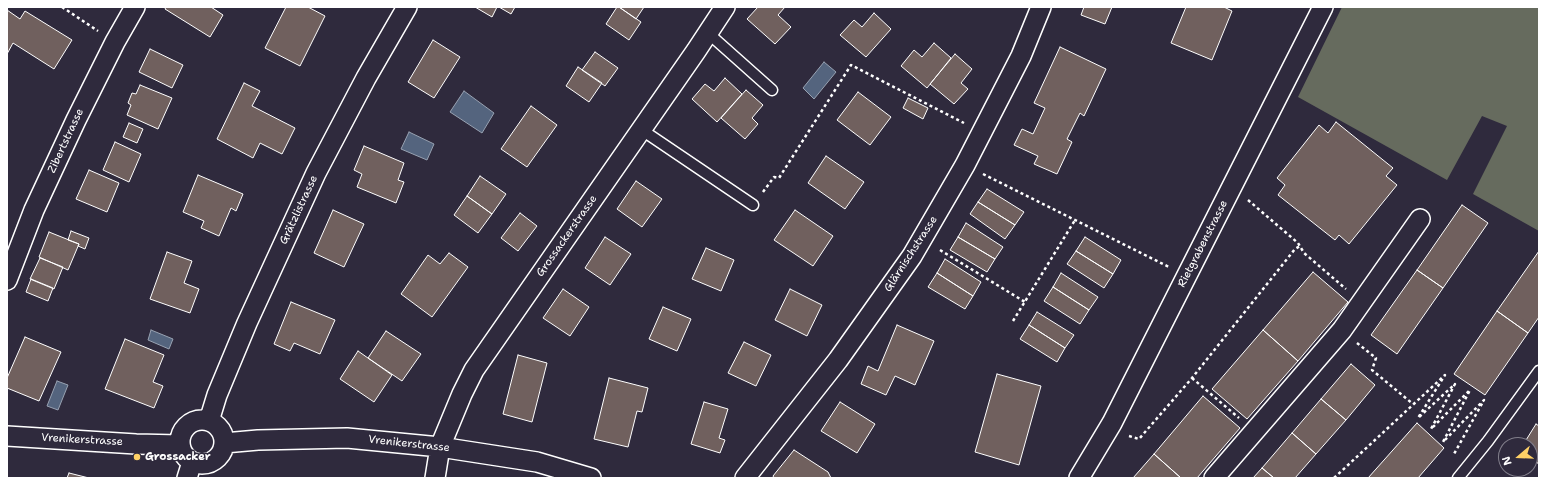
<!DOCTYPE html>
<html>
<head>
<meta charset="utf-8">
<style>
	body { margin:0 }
	#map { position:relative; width:1546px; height:485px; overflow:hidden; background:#2f2a3d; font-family:"Shantell Sans",sans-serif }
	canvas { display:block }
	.frame { position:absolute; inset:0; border:8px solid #fff; pointer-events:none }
	.north { position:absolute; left:1498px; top:437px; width:40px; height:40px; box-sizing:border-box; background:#2f2a3d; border:1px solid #827f8b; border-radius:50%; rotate:251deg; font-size:11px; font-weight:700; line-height:16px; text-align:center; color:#fff }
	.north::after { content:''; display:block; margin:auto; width:14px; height:18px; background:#ffd166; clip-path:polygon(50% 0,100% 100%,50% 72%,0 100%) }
</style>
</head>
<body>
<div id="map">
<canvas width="1546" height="485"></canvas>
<div class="frame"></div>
<div class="north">N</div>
</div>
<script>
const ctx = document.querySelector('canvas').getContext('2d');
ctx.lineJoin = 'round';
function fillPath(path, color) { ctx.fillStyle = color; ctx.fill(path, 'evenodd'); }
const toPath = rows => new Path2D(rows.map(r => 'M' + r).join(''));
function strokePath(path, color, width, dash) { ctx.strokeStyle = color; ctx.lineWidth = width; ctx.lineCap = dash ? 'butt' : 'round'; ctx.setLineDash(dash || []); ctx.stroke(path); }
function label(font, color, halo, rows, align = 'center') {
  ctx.font = font + ' "Shantell Sans",sans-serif'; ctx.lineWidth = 3; ctx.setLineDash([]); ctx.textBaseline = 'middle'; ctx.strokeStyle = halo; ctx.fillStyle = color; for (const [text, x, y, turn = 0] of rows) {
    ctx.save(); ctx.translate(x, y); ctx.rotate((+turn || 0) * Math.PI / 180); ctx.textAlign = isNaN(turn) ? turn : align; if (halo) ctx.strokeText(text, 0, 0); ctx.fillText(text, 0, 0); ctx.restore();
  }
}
fillPath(toPath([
	[1342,7,1539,7,1539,231,1473,194,1507,126,1482,116,1447,180,1298,97]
]), '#666b5e');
const water = toPath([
	[824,62,836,72,814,99,803,88,824,62],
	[464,91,494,113,482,133,450,112,464,91],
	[409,132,434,144,427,160,401,149,409,132],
	[151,330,173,339,169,349,148,340,151,330],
	[57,381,68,385,58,410,47,406,57,381]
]);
fillPath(water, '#54647e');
strokePath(water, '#98a2b2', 1);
const building = toPath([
	[166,7,211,7,223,15,210,37,165,9,166,7],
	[286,7,308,7,325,16,300,66,265,48,286,7],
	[475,7,497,7,492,17,475,7],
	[499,7,515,7,511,14,499,7],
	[617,7,619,7,641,22,629,40,606,24,617,7],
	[619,7,644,7,636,19,619,7],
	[758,7,785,7,778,15,791,27,775,44,747,19,758,7],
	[1084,7,1112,7,1105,24,1081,15,1084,7],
	[1186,7,1224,7,1232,11,1212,60,1171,43,1186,7],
	[7,10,20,19,25,11,72,40,54,69,13,43,7,54,7,10],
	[874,13,891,29,866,57,840,35,854,20,862,27,874,13],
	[433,40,460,57,434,98,408,82,433,40],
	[934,43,951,58,927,88,901,66,914,50,922,57,934,43],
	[1060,47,1106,69,1084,116,1080,113,1067,139,1072,142,1057,174,1034,164,1038,156,1014,145,1022,129,1033,134,1045,108,1034,103,1060,47],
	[150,49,183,65,172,88,139,72,150,49],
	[595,52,618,68,605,86,582,70,595,52],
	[955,54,972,69,961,83,968,89,954,104,930,84,955,54],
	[578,67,602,83,589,102,566,86,578,67],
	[725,78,742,94,717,122,692,99,705,84,714,91,725,78],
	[244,83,260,91,252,106,295,128,282,154,260,143,253,158,217,139,244,83],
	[140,85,172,98,158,129,127,115,131,105,128,103,132,93,136,94,140,85],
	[746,90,763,105,752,118,758,124,745,139,721,118,746,90],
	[858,92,891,117,870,145,837,120,858,92],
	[908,98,928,108,923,119,903,108,908,98],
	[531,106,557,125,527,167,501,149,531,106],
	[1336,122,1393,168,1386,176,1397,185,1349,244,1339,235,1335,240,1278,195,1285,185,1277,178,1319,125,1328,133,1336,122],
	[129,123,143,129,137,143,123,137,129,123],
	[115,142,141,154,129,182,103,170,115,142],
	[364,146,404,163,398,180,404,182,396,203,357,187,362,174,354,170,364,146],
	[826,156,864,182,845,209,808,183,826,156],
	[89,170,119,183,107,212,76,199,89,170],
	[198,175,243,194,236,211,231,208,219,236,201,228,204,221,183,212,198,175],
	[480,176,506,194,492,214,467,196,480,176],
	[636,181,662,199,642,227,617,209,636,181],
	[987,189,1024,212,1015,225,978,202,987,189],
	[467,196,492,214,478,233,454,215,467,196],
	[978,202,1015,225,1005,239,970,214,978,202],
	[1462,205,1488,223,1443,288,1417,270,1462,205],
	[333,210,364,224,344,267,314,253,333,210],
	[795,210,833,236,813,266,774,240,795,210],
	[520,213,537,226,518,251,501,238,520,213],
	[966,223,1003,247,995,259,958,237,966,223],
	[71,231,89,238,85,249,78,246,79,244,68,240,71,231],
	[49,232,79,244,68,270,39,257,49,232],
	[605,237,631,254,610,285,585,268,605,237],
	[958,237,995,259,987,272,950,250,958,237],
	[1085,237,1121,260,1113,274,1076,251,1085,237],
	[706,248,734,260,721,291,692,279,706,248],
	[1076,251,1113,274,1104,288,1067,264,1076,251],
	[1539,251,1539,317,1528,333,1497,311,1539,251],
	[167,252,192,261,184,283,199,289,190,313,150,299,167,252],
	[449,253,468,267,432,317,401,294,428,255,440,264,449,253],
	[40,258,63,267,54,289,30,279,40,258],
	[945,259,981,282,973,296,937,273,945,259],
	[1417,270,1443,288,1397,354,1371,335,1417,270],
	[1313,272,1348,302,1298,361,1263,330,1313,272],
	[937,273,973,296,965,309,928,287,937,273],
	[1061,273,1098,297,1089,310,1053,287,1061,273],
	[31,279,53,288,48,301,26,292,31,279],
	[1053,287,1089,310,1080,324,1044,301,1053,287],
	[563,289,589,307,570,336,543,318,563,289],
	[790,289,822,305,807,336,775,320,790,289],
	[291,302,335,320,320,354,294,343,290,351,274,344,291,302],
	[663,307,691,319,677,351,649,339,663,307],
	[1497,311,1528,333,1485,395,1454,374,1497,311],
	[1037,312,1074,335,1065,348,1029,325,1037,312],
	[897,325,934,341,915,385,895,376,886,395,861,384,868,366,878,371,897,325],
	[1029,325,1065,348,1057,362,1020,339,1029,325],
	[1263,330,1298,361,1247,419,1212,389,1263,330],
	[386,331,421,354,402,381,368,358,386,331],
	[25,337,61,352,39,401,7,388,7,378,25,337],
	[125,339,164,355,153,382,163,386,154,408,105,389,125,339],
	[744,342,771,355,756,386,728,373,744,342],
	[358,351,392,375,374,402,340,379,358,351],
	[518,355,547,363,532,422,503,414,518,355],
	[1351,364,1375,385,1346,420,1321,399,1351,364],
	[997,374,1041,386,1019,465,975,452,997,374],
	[609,378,648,388,642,412,637,411,628,447,594,439,609,378],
	[1203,396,1240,428,1197,478,1181,478,1154,454,1203,396],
	[1321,399,1346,420,1316,454,1292,433,1321,399],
	[704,402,728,409,719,438,725,440,720,453,691,444,704,402],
	[840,402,875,424,857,453,821,431,840,402],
	[1417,423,1444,448,1418,478,1368,478,1417,423],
	[1536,424,1539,426,1539,464,1530,458,1530,445,1523,445,1536,424],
	[1292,433,1316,454,1295,478,1274,478,1262,468,1292,433],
	[794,450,828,472,831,478,774,478,773,476,794,450],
	[1154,454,1181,478,1133,478,1154,454],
	[1262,468,1274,478,1253,478,1262,468],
	[69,473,89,478,67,478,69,473]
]);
fillPath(building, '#70605e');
strokePath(building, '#fff', 1);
const service = toPath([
	[708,33,772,90],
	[642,130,753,205],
	[1458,478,1488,441,1539,371]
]);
const minor = toPath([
	[7,280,34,210,76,120,115,42,135,7],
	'180 442a22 22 0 1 1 44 0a22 22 0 1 1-44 0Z',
	[209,421,217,395,247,323,316,173,366,78,407,7],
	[7,436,136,444,180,445],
	[224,443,258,440,347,438,440,447,537,462,591,478],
	[187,478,192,462],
	[435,478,440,447,462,394,474,370,696,51,725,7],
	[745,478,838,360,912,256,965,165,1021,56,1041,7],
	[1079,478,1112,423,1323,7],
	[1214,478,1342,330,1420,219]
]);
strokePath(service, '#fff', 13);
strokePath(minor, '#fff', 22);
strokePath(toPath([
	[62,7,98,31],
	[983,174,1169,267],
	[763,192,774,177,779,178,851,65,964,123],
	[1248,200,1298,243,1304,253,1346,289],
	[940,250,1025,302],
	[1013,321,1075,220],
	[1357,343,1376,358,1372,370,1413,404],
	[1192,378,1239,418],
	[1129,436,1139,439,1192,378,1295,249,1300,246],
	[1334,478,1445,375,1418,418,1455,384,1431,429,1470,390,1443,442,1484,400,1454,454,1456,455]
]), '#fff', 2.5, [3, 3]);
strokePath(service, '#2f2a3d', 10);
strokePath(minor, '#2f2a3d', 19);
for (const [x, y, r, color] of [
	[137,457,4,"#ffd166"]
]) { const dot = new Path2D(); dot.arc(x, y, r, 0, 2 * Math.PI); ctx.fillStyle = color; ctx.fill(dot); strokePath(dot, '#2f2a3d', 1.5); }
label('11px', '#fff', '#2f2a3d', [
	["Zibertstrasse",66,141,-65],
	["Grätzlistrasse",299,210,-65],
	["Grossackerstrasse",567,236,-55],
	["Rietgrabenstrasse",1203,244,-63],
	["Glärnischstrasse",911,254,-57],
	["Vrenikerstrasse",82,440,3],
	["Vrenikerstrasse",409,444,6]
]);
label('bold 11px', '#fff', '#2f2a3d', [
	["Grossacker",145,457]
], 'left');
</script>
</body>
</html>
